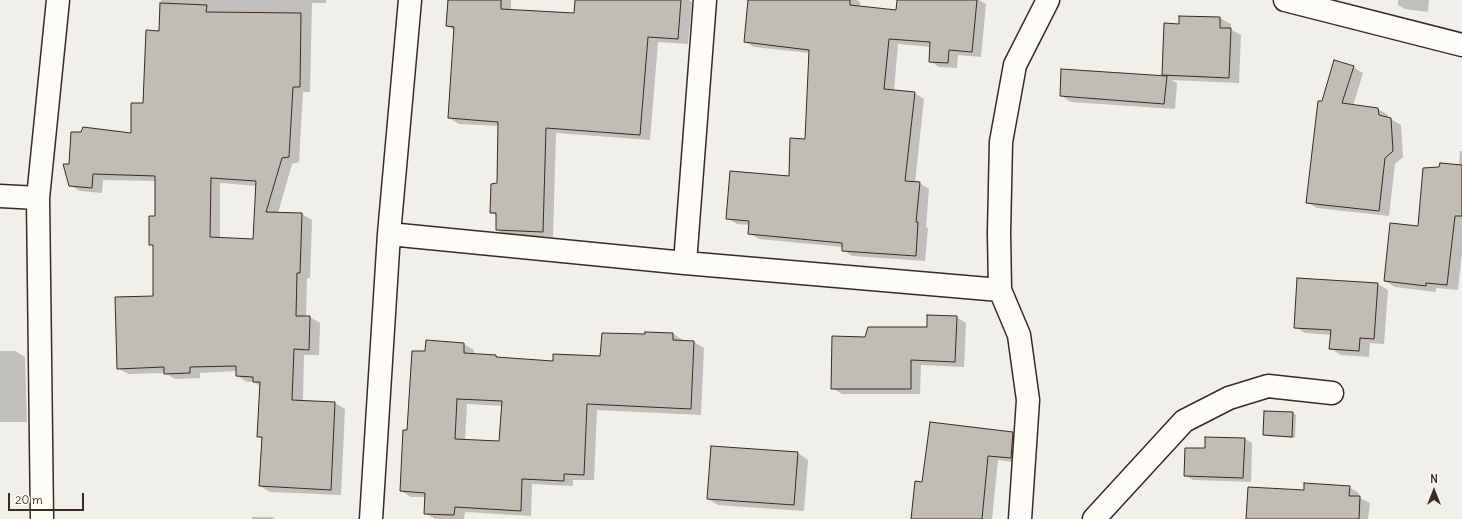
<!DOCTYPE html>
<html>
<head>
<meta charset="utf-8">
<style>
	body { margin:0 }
	#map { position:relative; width:1462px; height:519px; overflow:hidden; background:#f1efea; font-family:Delius,sans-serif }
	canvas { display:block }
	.north { position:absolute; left:1414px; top:471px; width:40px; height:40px; -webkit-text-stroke:3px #fdfcf7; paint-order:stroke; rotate:0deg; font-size:11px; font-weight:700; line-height:16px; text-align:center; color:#3b2a1e }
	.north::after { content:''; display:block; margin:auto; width:14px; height:18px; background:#3b2a1e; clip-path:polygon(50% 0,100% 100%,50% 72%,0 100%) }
	.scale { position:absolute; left:8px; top:493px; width:76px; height:18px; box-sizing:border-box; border:2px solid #3b2a1e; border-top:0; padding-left:5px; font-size:12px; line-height:14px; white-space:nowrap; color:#3b2a1e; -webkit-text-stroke:3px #fdfcf7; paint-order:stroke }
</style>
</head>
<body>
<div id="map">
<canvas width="1462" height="519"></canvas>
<div class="north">N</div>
<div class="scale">20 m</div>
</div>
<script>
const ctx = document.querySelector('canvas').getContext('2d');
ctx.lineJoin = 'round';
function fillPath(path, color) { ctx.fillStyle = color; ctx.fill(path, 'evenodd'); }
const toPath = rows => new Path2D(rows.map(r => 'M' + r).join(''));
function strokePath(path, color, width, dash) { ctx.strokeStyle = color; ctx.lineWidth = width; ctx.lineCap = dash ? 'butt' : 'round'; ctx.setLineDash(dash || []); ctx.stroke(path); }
fillPath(toPath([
	[161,0,326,0,326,3,312,3,310,92,303,92,299,162,292,164,278,213,302,214,312,220,310,278,307,278,306,317,310,317,320,323,319,355,304,355,303,402,335,403,345,409,341,495,270,492,260,486,263,439,258,436,260,386,254,382,247,382,237,376,237,371,200,373,200,378,175,379,165,373,128,374,118,368,154,297,154,247,150,244,156,217,156,181,103,180,102,193,80,191,70,185,70,165,132,134,144,104,160,32],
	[220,183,257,186,254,240,220,239],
	[449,0,511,0,511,11,575,14,576,0,689,0,692,2,688,44,658,42,650,140,556,133,553,237,507,235,497,230,497,216,491,212,498,184,499,126,459,124,449,118,454,30,447,26],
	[749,0,857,0,860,2,860,7,896,11,898,0,979,0,986,4,981,57,958,55,957,68,939,67,930,61,931,47,898,44,894,91,914,93,924,99,915,183,919,183,929,189,926,227,928,228,925,261,852,256,843,250,843,247,759,239,749,233,750,225,737,224,727,218,790,177,806,140,810,53,754,47,745,42],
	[1398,0,1429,0,1428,12,1405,9,1398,5],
	[1180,17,1220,18,1231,24,1230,29,1241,35,1239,83,1171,80,1177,83,1175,109,1071,102,1061,96,1062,70,1168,77,1163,74,1180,25],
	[1353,67,1363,73,1353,106,1378,109,1388,115,1389,118,1401,125,1403,157,1395,164,1389,216,1317,208,1307,202,1323,102],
	[1460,151,1462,151,1462,252,1458,290,1436,288,1436,292,1395,287,1385,281,1459,166],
	[1378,284,1388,290,1384,344,1370,343,1369,357,1341,355,1331,349,1331,335,1305,333,1295,327],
	[956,317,966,323,964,367,921,365,920,394,842,394,832,388,866,338,928,328],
	[646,333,673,334,683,340,683,342,694,342,704,348,701,415,597,410,594,480,573,480,573,486,532,484,531,516,465,512,464,519,435,519,425,513,425,497,411,497,401,491,408,431,426,352,427,342,464,344,474,350,474,355,496,356,500,358,554,362,601,358,646,335],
	[467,404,502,406,500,442,465,440],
	[0,351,15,351,25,357,27,422,0,422],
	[1293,413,1296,415,1295,438,1268,436,1264,434],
	[930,423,1013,433,1022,438,1020,463,998,460,992,519,912,519,923,483],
	[1245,439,1252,443,1251,482,1193,480,1186,476,1206,449],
	[798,453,808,460,804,511,718,505,708,499],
	[1349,487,1359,493,1358,497,1370,503,1368,519,1247,519],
	[252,517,273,517,275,519,252,519]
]), '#0003');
const building = toPath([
	[448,0,501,0,501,9,574,13,575,0,681,0,678,39,648,37,640,135,546,128,543,232,496,230,496,213,490,213,491,184,497,183,498,122,448,118,454,27,446,26,448,0],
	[748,0,850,0,850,5,896,10,897,0,977,0,972,52,949,50,948,63,929,62,930,42,889,39,884,89,915,92,905,181,920,182,916,222,918,222,916,256,842,251,842,243,748,234,749,221,726,219,730,171,789,176,790,138,805,139,809,50,744,42,748,0],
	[160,3,207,5,206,12,301,13,300,87,293,87,289,157,282,158,266,212,302,213,300,273,297,273,296,316,310,316,309,350,294,349,292,400,335,402,331,490,259,486,262,437,257,437,260,382,253,382,253,377,236,376,236,366,190,367,190,373,164,374,164,367,117,369,115,297,153,296,153,245,149,245,149,216,155,216,155,176,93,174,92,188,69,186,63,164,69,164,71,132,81,132,83,127,131,133,131,103,143,103,146,30,159,31,160,3],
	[211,178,256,181,253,239,210,237,211,178],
	[1179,16,1220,17,1220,28,1231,28,1229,78,1162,75,1164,23,1179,24,1179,16],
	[1334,60,1354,66,1342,103,1378,108,1379,115,1391,118,1393,151,1385,158,1379,211,1306,203,1318,101,1322,101,1334,60],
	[1061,69,1167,76,1164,104,1060,96,1061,69],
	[1440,163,1462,165,1462,216,1455,216,1447,285,1426,283,1426,286,1384,281,1390,223,1418,226,1423,168,1439,167,1440,163],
	[1297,278,1378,283,1374,339,1360,338,1359,351,1329,349,1331,330,1294,328,1297,278],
	[927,315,957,316,955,362,911,360,911,389,831,389,832,336,865,337,868,327,927,327,927,315],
	[645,332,673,333,673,340,694,341,691,409,587,404,584,475,564,474,564,481,522,479,521,511,455,507,454,515,424,514,425,493,400,491,403,430,407,430,412,351,425,351,426,340,464,343,464,353,496,355,496,357,553,361,553,354,600,356,602,333,645,334,645,332],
	[457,399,502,401,499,441,455,439,457,399],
	[1264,411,1293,412,1292,437,1263,435,1264,411],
	[930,422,1013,432,1011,458,988,456,982,519,911,519,915,481,922,482,930,422],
	[1205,437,1245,438,1243,478,1184,476,1185,448,1205,448,1205,437],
	[711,446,798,452,794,505,707,499,711,446],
	[1304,483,1350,486,1349,496,1360,496,1359,519,1246,519,1248,487,1304,490,1304,483]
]);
fillPath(building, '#c1bcb4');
strokePath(building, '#3b2a1e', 1);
const street = toPath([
	[1285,0,1462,45],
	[0,196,38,198],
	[389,234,685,263,1000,290],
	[685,263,705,0],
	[42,519,38,198,58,0],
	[371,519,389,234,410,0],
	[1020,519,1028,400,1019,335,1000,290,999,233,1001,142,1015,65,1048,0],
	[1094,519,1184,421,1229,398,1268,386,1332,393]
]);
strokePath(street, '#3b2a1e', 25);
strokePath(street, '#fdfcf7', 22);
</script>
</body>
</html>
